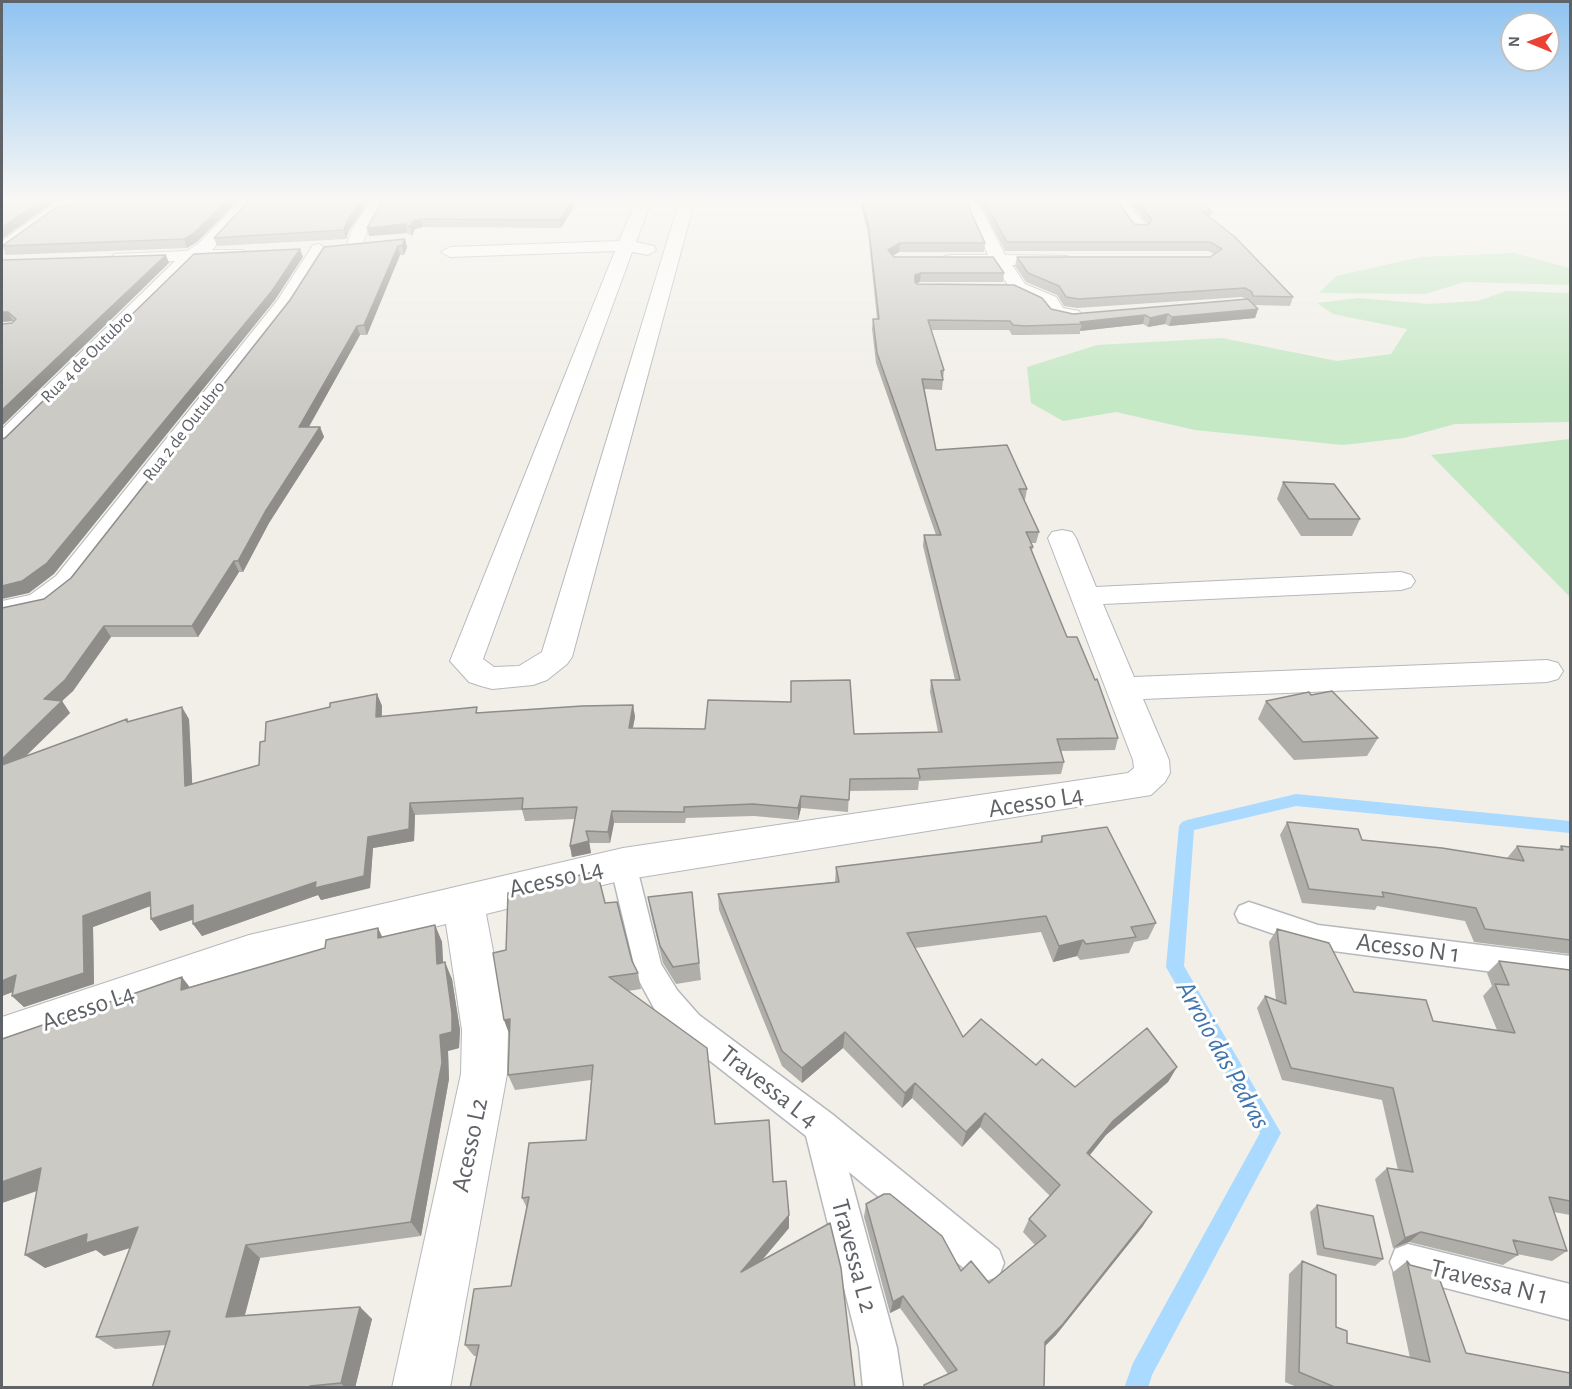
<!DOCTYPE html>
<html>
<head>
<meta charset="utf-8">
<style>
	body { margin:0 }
	#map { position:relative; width:1572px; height:1389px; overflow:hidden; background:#f1efe8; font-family:"Alegreya Sans",sans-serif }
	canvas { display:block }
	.frame { position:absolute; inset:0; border:3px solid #5f6368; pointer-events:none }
	.north { position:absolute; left:1500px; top:12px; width:60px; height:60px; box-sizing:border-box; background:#fff; border:2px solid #bfc1c3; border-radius:50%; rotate:271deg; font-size:16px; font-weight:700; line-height:24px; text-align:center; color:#5f6368 }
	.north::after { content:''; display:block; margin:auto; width:21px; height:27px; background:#ea4335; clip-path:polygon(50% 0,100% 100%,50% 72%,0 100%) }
</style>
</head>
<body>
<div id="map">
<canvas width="1572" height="1389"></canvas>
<div class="frame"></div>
<div class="north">N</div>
</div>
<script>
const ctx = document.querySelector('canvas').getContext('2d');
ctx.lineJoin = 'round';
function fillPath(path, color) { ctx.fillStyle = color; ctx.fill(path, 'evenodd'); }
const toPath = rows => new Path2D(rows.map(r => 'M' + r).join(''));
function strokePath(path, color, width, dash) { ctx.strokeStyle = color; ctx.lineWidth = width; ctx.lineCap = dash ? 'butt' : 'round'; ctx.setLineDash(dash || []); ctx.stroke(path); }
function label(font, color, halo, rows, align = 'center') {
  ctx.font = font + ' "Alegreya Sans",sans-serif'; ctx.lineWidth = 6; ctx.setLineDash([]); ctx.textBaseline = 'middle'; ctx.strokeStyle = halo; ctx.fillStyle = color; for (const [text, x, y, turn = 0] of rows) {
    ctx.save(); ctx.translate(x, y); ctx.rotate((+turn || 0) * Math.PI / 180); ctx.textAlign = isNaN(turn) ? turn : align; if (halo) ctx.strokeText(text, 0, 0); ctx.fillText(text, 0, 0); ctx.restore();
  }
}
fillPath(toPath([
	[1514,253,1570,268,1570,285,1465,282,1425,294,1319,293,1336,276,1421,257],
	[1506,291,1570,293,1570,422,1455,424,1404,438,1343,445,1195,430,1116,412,1063,421,1031,403,1027,367,1097,345,1222,338,1337,361,1391,354,1407,329,1333,314,1317,303,1359,298,1429,304,1478,301],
	[1570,439,1570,597,1431,455]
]), '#c5e8c5');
fillPath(toPath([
	[1296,794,1570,821,1570,833,1296,806,1194,830,1184,966,1281,1133,1152,1375,1148,1388,1124,1388,1133,1363,1260,1133,1166,967,1179,826,1182,822,1187,820,1296,794]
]), '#aadaff');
const service = toPath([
	[623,853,632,856,636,864,661,964,677,990,699,1015,832,1114,999,1250,1004,1263,999,1276,986,1281,973,1276,849,1172,897,1348,903,1388,863,1388,859,1348,806,1136,677,1035,655,1010,637,977,610,864,614,856,623,853],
	[1249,902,1318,925,1570,956,1570,982,1318,949,1239,922,1235,914,1239,906,1249,902],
	[1408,1244,1570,1284,1570,1320,1395,1275,1390,1262,1395,1249,1408,1244]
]);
const minor = toPath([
	[242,199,258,199,212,250,243,250,246,254,243,258,195,261,10,447,2,449,2,429,175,261,120,263,114,262,111,258,114,254,187,251,198,244,242,199],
	[372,199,387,199,367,231,361,249,349,249,347,245,351,231,372,199],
	[637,199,652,199,636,242,654,246,656,250,648,255,632,252,483,659,494,667,519,666,542,652,680,199,695,199,572,657,567,664,547,680,533,685,492,689,481,686,469,682,450,661,615,251,450,257,441,252,450,247,619,241,637,199],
	[963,199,977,199,1005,255,1068,256,1071,260,1068,264,1062,265,1012,265,1025,284,1056,297,1063,308,1079,311,1082,315,1079,319,1072,321,1050,316,1042,305,1013,292,994,265,945,264,942,260,945,256,951,255,988,255,963,199],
	[1109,199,1124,199,1148,228,1146,231,1134,231,1109,199],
	[319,244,327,249,291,308,76,588,64,600,50,609,2,619,2,601,30,595,56,576,277,301,313,245,319,244],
	[1062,530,1072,532,1076,538,1096,587,1401,572,1411,575,1415,581,1411,587,1401,590,1103,604,1134,677,1547,660,1558,663,1563,671,1558,679,1547,682,1143,699,1169,760,1170,773,1165,782,1151,795,623,880,486,914,508,1030,507,1074,450,1388,392,1388,461,1074,462,1030,446,924,249,973,2,1059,2,1017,249,935,623,848,1128,773,1134,768,1133,760,1048,538,1052,532,1062,530]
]);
const tertiary = toPath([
	[61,199,78,199,8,252,2,253,2,241,61,199]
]);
strokePath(service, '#b5b8bc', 3);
strokePath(minor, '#b5b8bc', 2);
strokePath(tertiary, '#b5b8bc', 2);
fillPath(service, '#fff');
fillPath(minor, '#fff');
fillPath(tertiary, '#fff');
fillPath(toPath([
	[74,199,240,199,197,242,187,248,6,255,2,246,152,202,151,201,76,203],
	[251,199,371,199,349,230,346,239,217,246,214,238],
	[383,199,579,199,561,228,423,227,415,229,412,236,407,233,369,236],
	[861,199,965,199,985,243,984,252,899,252,893,255,894,257,1004,273,1003,282,920,282,916,283,917,284,1051,309,1073,314,1246,299,1242,297,1077,308,1064,306,1057,295,1026,282,1015,266,1017,257,1210,257,1214,254,1208,251,1005,251,978,199,1116,199,1134,224,1148,225,1127,199,1199,199,1212,212,1210,217,1293,297,1290,306,1255,305,1258,309,1255,318,1169,326,1165,324,1148,327,1143,324,1080,331,1080,334,1024,335,1012,335,1009,330,931,330,944,370,942,390,924,389,936,450,1027,489,1025,500,1024,500,1039,532,1036,543,1031,543,1033,547,1032,551,1067,637,1118,738,1115,750,1061,751,1064,762,1061,774,919,781,918,790,849,791,848,812,801,808,798,820,754,816,686,818,685,823,614,823,610,843,589,843,591,853,572,857,570,846,575,819,525,821,522,810,415,815,414,841,373,848,370,888,321,900,318,895,202,936,193,924,193,919,160,931,151,919,150,906,93,927,94,984,24,1007,12,996,13,992,2,996,2,608,44,599,71,578,405,239,407,247,404,255,400,255,367,335,360,335,309,427,320,427,324,437,269,523,243,572,239,572,198,637,111,637,73,691,62,701,70,713,26,756,127,719,128,721,189,719,192,784,259,765,265,741,330,707,377,694,382,706,382,717,633,705,635,717,633,728,854,734,938,732,930,692,931,680,955,680,923,546,924,535,936,535,876,363,872,329,873,319,877,319,868,232,861,208],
	[2,260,169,263,12,323,13,321,2,322],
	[1283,482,1360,519,1352,536,1301,536,1277,499],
	[1311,695,1378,738,1367,756,1294,760,1258,719,1266,701],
	[1287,822,1362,840,1507,858,1517,846,1558,850,1561,846,1570,847,1570,954,1474,942,1465,921,1377,906,1375,910,1302,903,1280,835],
	[1042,836,1156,923,1148,939,1134,942,1129,953,1080,960,1077,956,1053,962,1041,932,915,948,963,1037,1036,1065,1075,1087,1177,1067,1168,1082,1106,1135,1090,1155,1143,1226,1056,1335,1045,1346,1044,1388,923,1388,924,1385,948,1374,900,1308,890,1313,864,1217,866,1204,961,1271,989,1283,1035,1245,1023,1232,1029,1219,1050,1196,980,1127,962,1147,912,1098,902,1108,843,1048,802,1083,782,1066,719,910,718,894,835,882,836,867,1040,842],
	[692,892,701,980,676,984,663,963,651,914,648,897],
	[605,903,638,973,641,989,628,991,715,1124,773,1182,789,1215,789,1228,762,1260,477,1356,474,1356,465,1345,511,1286,527,1208,522,1198,586,1140,591,1080,515,1090,508,1075,510,1035,504,1020,506,950],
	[435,925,442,942,443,963,452,979,460,1030,459,1048,448,1051,449,1079,421,1236,260,1258,245,1315,360,1307,372,1319,355,1388,152,1388,166,1345,115,1349,96,1337,130,1248,104,1256,96,1250,45,1268,37,1191,2,1203,190,987,325,948,378,928,382,937],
	[1277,929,1354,992,1433,1021,1497,1030,1483,996,1492,986,1487,973,1499,961,1570,970,1570,1215,1554,1212,1567,1251,1552,1261,1517,1254,1518,1255,1503,1265,1409,1242,1393,1248,1375,1179,1387,1168,1398,1170,1382,1100,1282,1080,1257,1008,1265,996,1276,1000,1269,942],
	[1317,1205,1383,1259,1375,1266,1317,1255,1310,1212],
	[1302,1261,1336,1327,1347,1343,1410,1358,1392,1273,1407,1261,1466,1353,1570,1388,1299,1388,1285,1382,1289,1274]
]), '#afaea9');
fillPath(toPath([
	[43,199,58,199,2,239,2,227],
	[229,199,240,199,197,242,187,248,184,239],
	[363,199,371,199,349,230,346,239,344,230,347,221],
	[573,199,579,199,561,228,560,220],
	[421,219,423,227,415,229,412,236,410,227,413,221],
	[405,224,407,233,369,236,367,228],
	[405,239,407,247,404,255,402,246],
	[900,243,899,252,888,259,888,250],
	[398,246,400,255,367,335,364,325],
	[300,249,303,257,275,300,54,574,29,593,2,599,2,586],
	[166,255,169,263,2,426,2,410],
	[921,273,920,282,914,284,915,275],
	[1258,309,1255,318,1169,326,1172,317],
	[2,312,8,312,13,321,2,322],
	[1168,314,1165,324,1148,327,1150,318],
	[1145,315,1143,324,1080,331,1082,324,1080,322],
	[357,326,360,335,303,437,299,427],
	[320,427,324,437,269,523,243,572,238,561,265,512],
	[234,561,239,572,198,637,192,626],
	[104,626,111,637,73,691,62,701,70,713,2,779,2,759,44,699],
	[377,694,382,706,381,729,376,717],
	[633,705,635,717,630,740,629,728],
	[182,707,189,719,193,798,185,786],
	[801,796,801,808,798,820,798,808],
	[410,803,415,815,414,841,373,848,370,888,321,900,318,895,202,936,193,924,368,837],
	[612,811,614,823,610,843,608,832],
	[589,841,591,853,572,857,570,846],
	[150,892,159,903,93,927,94,984,24,1007,12,996,83,916],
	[193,905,201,917,160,931,151,919],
	[435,925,442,942,444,981,437,964],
	[378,928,386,945,378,938],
	[1083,940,1077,956,1053,962,1059,946],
	[445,962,452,979,460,1030,459,1048,448,1051,449,1079,421,1236,411,1222,440,1035],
	[16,975,28,986,2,996,2,981],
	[182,977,195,994,181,990],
	[510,1019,510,1036,504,1020],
	[845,1032,843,1048,802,1083,802,1068],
	[1177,1067,1168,1082,1106,1135,1080,1167,1087,1153,1113,1121],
	[915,1083,912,1098,902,1108,905,1093],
	[985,1113,980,1127,962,1147,966,1132],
	[41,1168,59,1183,2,1203,2,1182],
	[1152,1212,1143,1226,1056,1335,1038,1353,1045,1342],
	[789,1215,789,1228,742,1284,741,1272],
	[138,1227,155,1240,104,1256,96,1250,45,1268,25,1255,87,1234],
	[1421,1232,1409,1242,1393,1248,1405,1238],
	[246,1245,260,1258,241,1329,226,1317],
	[903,1296,900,1308,890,1313,893,1302],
	[360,1307,372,1319,355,1388,345,1388,341,1383]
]), '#8f8d8a');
const building = toPath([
	[2,199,43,199,2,227,2,199],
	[154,199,229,199,193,234,184,239,2,246,58,206,152,202,154,199],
	[251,199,363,199,347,221,344,230,214,238,251,199],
	[383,199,573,199,560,220,421,219,413,221,410,227,405,224,367,228,383,199],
	[864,199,965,199,985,243,900,243,888,250,894,257,993,257,1004,273,921,273,915,275,915,282,917,284,1014,285,1042,298,1051,309,1073,314,1248,299,1258,309,1172,317,1168,314,1150,318,1145,315,1080,322,1082,324,1025,326,1013,325,1010,321,928,320,944,370,941,371,943,380,922,379,936,450,1007,445,1027,489,1019,489,1039,532,1026,532,1033,547,1030,547,1067,637,1077,637,1095,680,1097,679,1118,738,1057,739,1064,762,918,769,920,778,850,779,849,800,801,796,798,808,753,804,684,807,684,812,612,811,608,832,586,831,589,841,570,846,577,807,522,809,523,798,410,803,409,829,368,837,364,876,315,888,316,882,193,924,193,905,151,919,150,892,83,916,84,973,12,996,16,975,2,981,2,765,127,719,127,722,182,707,185,786,259,765,260,742,265,741,266,722,330,707,330,703,377,694,376,717,477,707,476,713,582,706,633,705,629,728,705,729,708,700,791,702,791,681,850,680,854,734,942,732,931,680,960,680,924,535,941,535,877,353,873,319,879,319,868,223,861,200,864,200,864,199],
	[983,199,1116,199,1134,224,1148,225,1152,220,1135,199,1199,199,1212,212,1203,212,1235,237,1293,297,1253,296,1252,292,1245,288,1079,299,1066,297,1059,286,1028,273,1017,257,1210,257,1222,249,1210,242,1007,242,983,199],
	[405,239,402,246,398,246,364,325,357,326,299,427,320,427,265,512,238,561,234,561,192,626,104,626,65,680,44,699,62,701,2,759,2,608,44,599,71,578,290,300,324,247,405,239],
	[300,249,272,291,47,563,22,581,2,586,2,439,5,438,194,254,300,249],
	[166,255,2,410,2,324,12,323,16,319,8,312,2,312,2,260,166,255],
	[1283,482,1334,484,1360,519,1309,519,1283,482],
	[1332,691,1378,738,1303,742,1266,701,1309,692,1311,695,1332,691],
	[1287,822,1358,829,1362,840,1442,848,1524,861,1517,846,1563,850,1561,846,1570,847,1570,940,1485,929,1476,908,1382,892,1384,897,1309,889,1287,822],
	[1107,827,1156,923,1131,927,1136,937,1086,944,1083,940,1059,946,1046,916,907,933,963,1037,981,1019,1036,1065,1042,1059,1075,1087,1147,1028,1177,1067,1113,1121,1087,1153,1152,1212,1063,1324,1045,1342,1044,1388,925,1388,924,1385,957,1370,903,1296,893,1302,866,1204,884,1194,890,1194,942,1236,961,1271,971,1261,989,1283,1046,1236,1029,1219,1060,1185,985,1113,966,1132,915,1083,905,1093,845,1032,802,1068,782,1051,718,894,839,882,836,867,1042,842,1042,836,1107,827],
	[597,871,605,903,617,902,632,961,638,973,609,977,707,1048,715,1124,769,1120,773,1182,786,1181,789,1215,741,1272,830,1223,841,1268,855,1388,470,1388,479,1345,465,1345,474,1289,511,1286,529,1197,522,1198,529,1143,586,1140,593,1065,508,1075,510,1019,504,1020,493,953,506,950,508,893,552,886,552,882,597,871],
	[692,892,699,963,673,967,660,946,648,897,692,892],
	[435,925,437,964,445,962,452,1014,452,1032,440,1035,442,1063,411,1222,246,1245,226,1317,360,1307,341,1383,310,1386,309,1388,152,1388,170,1331,96,1337,138,1227,86,1243,87,1234,25,1255,41,1168,2,1182,2,1039,182,977,181,990,325,948,326,940,378,928,378,938,435,925],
	[1277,929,1329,943,1354,992,1426,1000,1433,1021,1515,1033,1495,984,1509,985,1499,961,1570,970,1570,1201,1549,1197,1567,1251,1513,1240,1518,1255,1421,1232,1405,1238,1387,1168,1413,1172,1393,1088,1291,1068,1265,996,1286,1004,1277,929],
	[1317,1205,1373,1216,1383,1259,1324,1248,1317,1205],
	[1302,1261,1336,1275,1336,1327,1347,1331,1347,1343,1430,1362,1407,1261,1410,1265,1437,1272,1466,1353,1570,1373,1570,1388,1337,1388,1299,1372,1302,1261]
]);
fillPath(building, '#cccac5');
strokePath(building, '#8f8d8a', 1.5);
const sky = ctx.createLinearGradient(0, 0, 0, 393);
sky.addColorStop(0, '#8fc3f1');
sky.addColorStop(0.51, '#f9f8f5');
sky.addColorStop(1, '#f9f8f500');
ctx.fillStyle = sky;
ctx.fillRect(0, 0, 1572, 393);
label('18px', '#5f6368', '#fff', [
	["Rua 4 de Outubro",87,357,-45],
	["Rua 2 de Outubro",184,431,-52]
]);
label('26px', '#5f6368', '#fff', [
	["Acesso L4",1036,802,-9],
	["Acesso L4",556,879,-13],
	["Acesso N 1",1408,948,7],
	["Acesso L4",88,1008,-19],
	["Travessa L 4",769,1087,38],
	["Acesso L2",470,1145,-78],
	["Travessa L 2",854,1256,75],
	["Travessa N 1",1489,1282,14]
]);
label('italic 27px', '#4174aa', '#fff', [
	["Arroio das Pedras",1223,1055,61]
]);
</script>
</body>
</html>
